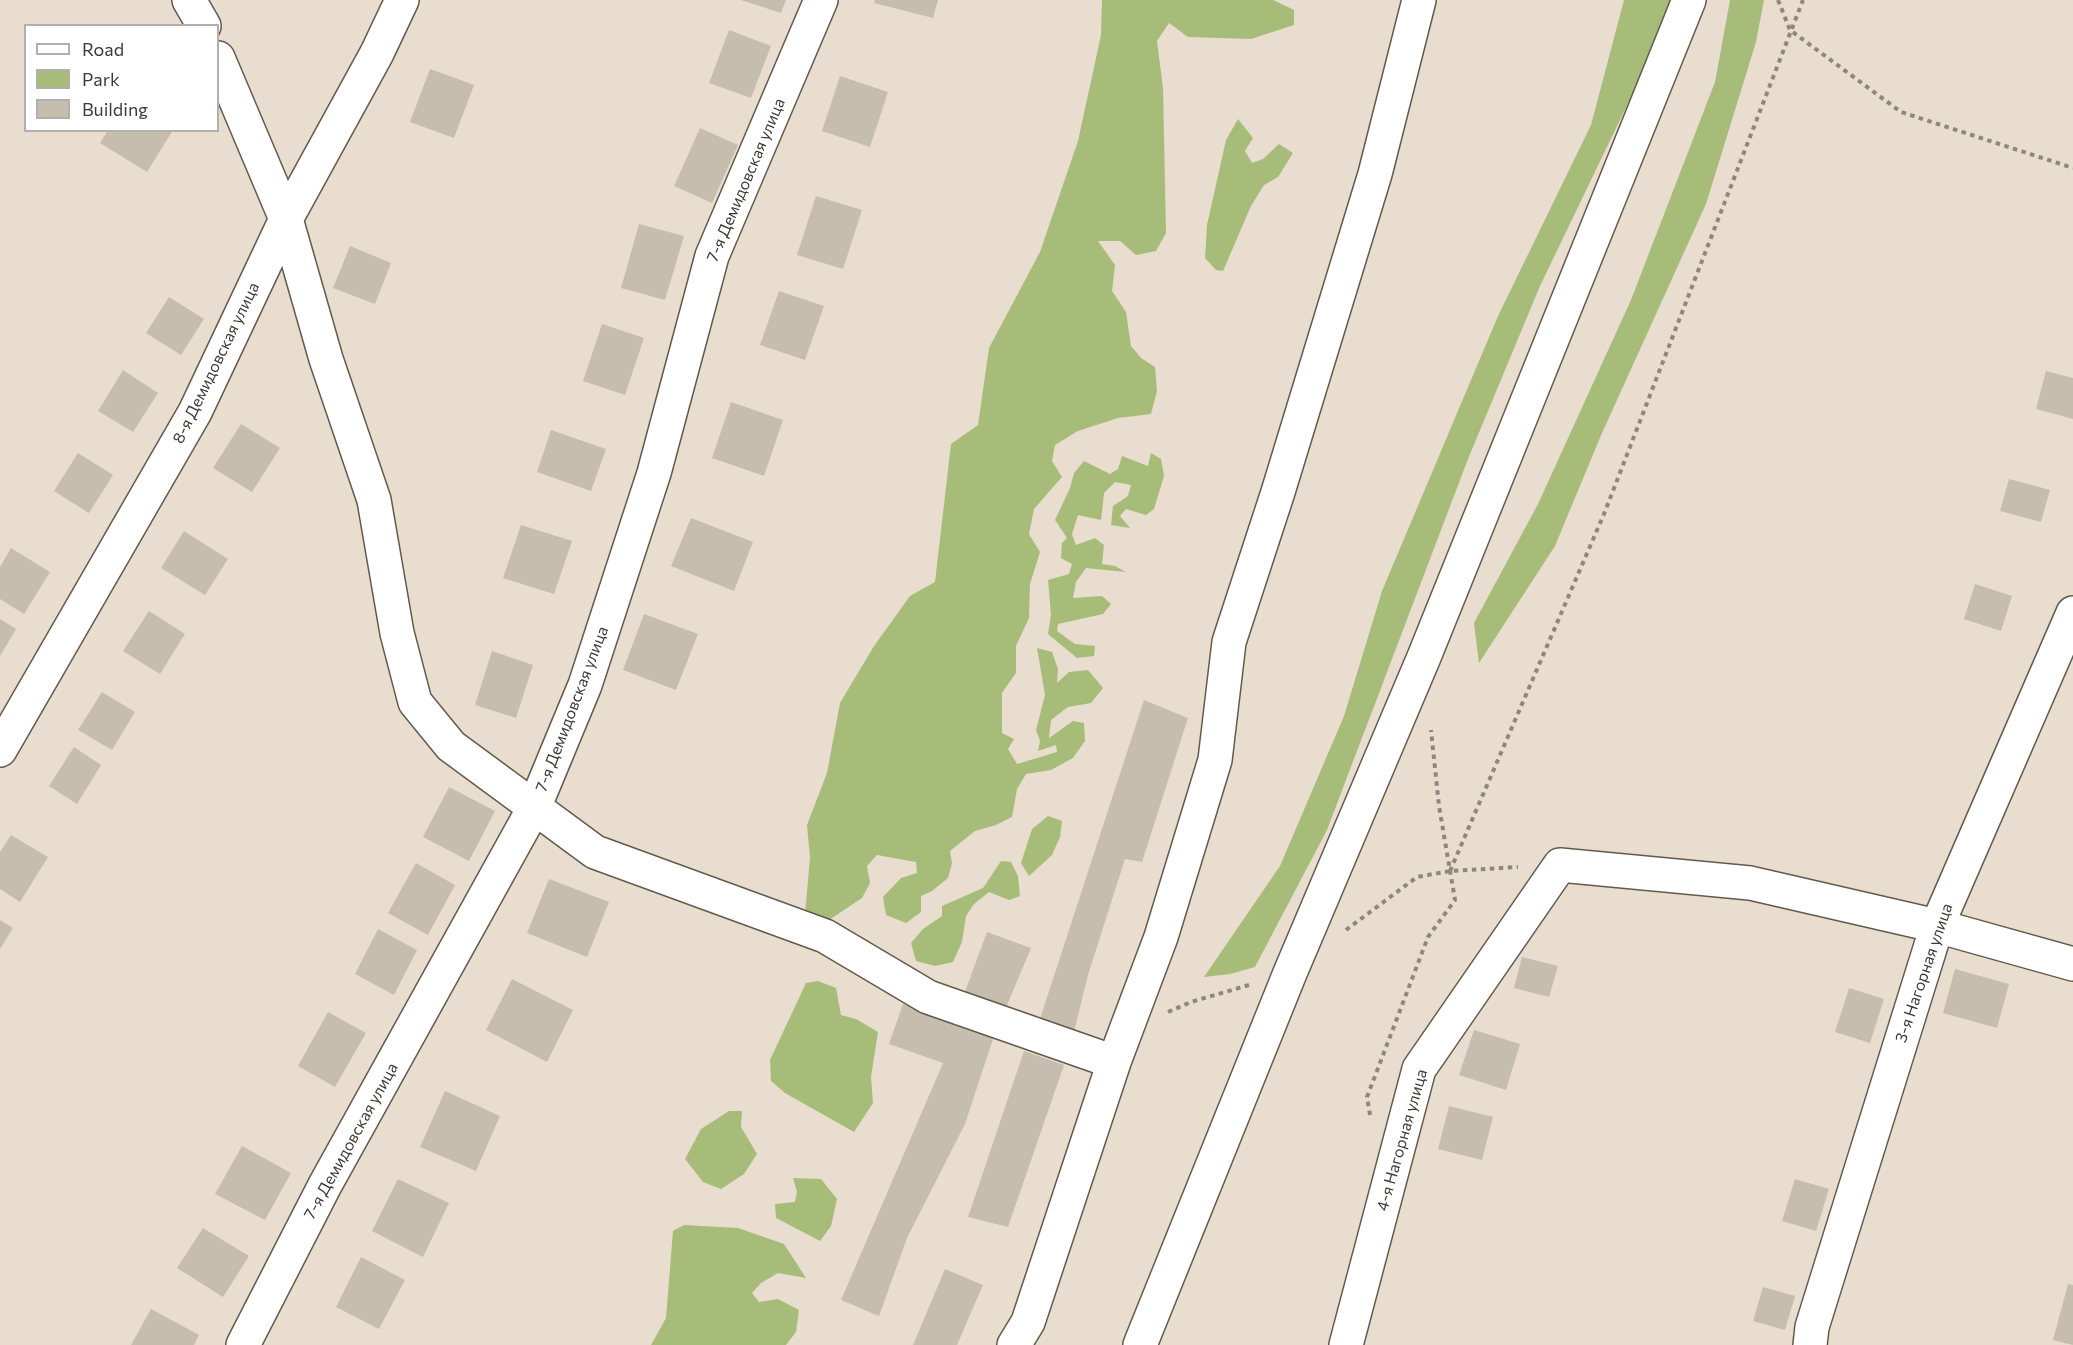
<!DOCTYPE html>
<html>
<head>
<meta charset="utf-8">
<style>
	body { margin:0 }
	#map { position:relative; width:2073px; height:1345px; overflow:hidden; background:#e8ddcf; font-family:Commissioner,sans-serif }
	canvas { display:block }
	.legend { position:absolute; left:24px; top:24px; width:195px; height:108px; box-sizing:border-box; background:#fff; border:2px solid #b2b0ae; margin:0; padding:8px 10px; list-style:none; font-size:18px; color:#3f3a35 }
	.legend li { display:flex; align-items:center; gap:12px; height:30px }
	.legend b { width:30px; border:2px solid #b2b0ae }
</style>
</head>
<body>
<div id="map">
<canvas width="2073" height="1345"></canvas>
<ul class="legend">
<li><b style="height:8px;background:#fff"></b>Road</li>
<li><b style="height:16px;background:#a8bc7a"></b>Park</li>
<li><b style="height:16px;background:#c7bdaf"></b>Building</li>
</ul>
</div>
<script>
const ctx = document.querySelector('canvas').getContext('2d');
ctx.lineJoin = 'round';
function fillPath(path, color) { ctx.fillStyle = color; ctx.fill(path, 'evenodd'); }
const toPath = rows => new Path2D(rows.map(r => 'M' + r).join(''));
function strokePath(path, color, width, dash) { ctx.strokeStyle = color; ctx.lineWidth = width; ctx.lineCap = dash ? 'butt' : 'round'; ctx.setLineDash(dash || []); ctx.stroke(path); }
function label(font, color, halo, rows, align = 'center') {
  ctx.font = font + ' Commissioner,sans-serif'; ctx.lineWidth = 4.5; ctx.setLineDash([]); ctx.textBaseline = 'middle'; ctx.strokeStyle = halo; ctx.fillStyle = color; for (const [text, x, y, turn = 0] of rows) {
    ctx.save(); ctx.translate(x, y); ctx.rotate((+turn || 0) * Math.PI / 180); ctx.textAlign = isNaN(turn) ? turn : align; if (halo) ctx.strokeText(text, 0, 0); ctx.fillText(text, 0, 0); ctx.restore();
  }
}
fillPath(toPath([
	[1102,0,1273,0,1294,10,1294,25,1251,39,1188,37,1169,23,1157,41,1163,88,1166,233,1156,251,1136,255,1120,241,1098,241,1115,265,1112,291,1126,312,1131,346,1141,358,1155,367,1157,391,1151,414,1118,418,1078,431,1055,445,1052,461,1062,477,1034,509,1029,534,1040,552,1030,584,1029,618,1016,646,1016,673,1002,693,1002,733,1014,739,1008,749,1017,764,1057,752,1056,745,1038,751,1040,741,1036,730,1045,695,1037,648,1052,652,1058,669,1057,683,1069,672,1088,670,1103,688,1091,703,1068,707,1051,720,1049,738,1073,721,1084,723,1085,741,1073,758,1051,770,1026,774,1017,789,1012,817,996,825,975,831,950,851,952,863,948,878,932,891,921,896,921,912,906,923,886,915,883,897,901,878,917,873,916,862,877,855,867,866,870,883,862,898,829,920,805,914,810,858,807,825,827,773,840,703,874,646,910,596,935,582,951,444,978,425,989,348,1040,252,1078,141,1101,35],
	[1624,0,1672,0,1657,43,1540,286,1468,459,1327,830,1255,967,1230,974,1204,977,1280,866,1344,716,1382,591,1498,316,1591,125],
	[1730,0,1764,0,1756,42,1706,204,1602,433,1555,546,1479,663,1474,623,1538,504,1631,300,1715,82],
	[1238,119,1253,138,1245,151,1252,163,1263,159,1279,144,1293,153,1278,177,1264,185,1251,206,1223,271,1216,270,1205,258,1207,225,1226,140],
	[1151,453,1161,459,1164,476,1154,509,1146,515,1126,509,1120,516,1130,528,1111,525,1113,506,1128,496,1131,485,1115,482,1104,493,1101,520,1078,515,1072,534,1076,545,1095,538,1104,545,1102,564,1115,566,1126,572,1086,568,1076,582,1073,598,1102,596,1111,604,1103,614,1058,624,1057,631,1075,644,1095,646,1094,656,1077,658,1048,634,1051,615,1048,580,1069,574,1072,564,1061,558,1062,543,1067,538,1055,520,1070,488,1074,473,1084,461,1110,474,1118,469,1122,456,1148,466],
	[1048,816,1062,821,1060,837,1052,855,1029,876,1021,863,1032,829],
	[1001,861,1011,862,1018,876,1020,896,1009,900,989,892,974,904,966,916,962,942,953,962,935,966,916,961,911,943,923,929,942,916,942,906,983,888],
	[818,981,836,988,841,1015,856,1019,878,1032,871,1077,873,1103,854,1132,785,1093,771,1081,770,1060,806,983],
	[729,1111,742,1111,741,1127,757,1154,744,1174,721,1189,703,1182,685,1159,701,1129],
	[793,1178,821,1179,837,1199,831,1226,820,1241,776,1218,775,1204,795,1202,797,1192],
	[684,1225,738,1228,784,1244,806,1278,778,1273,761,1283,752,1293,759,1302,778,1299,799,1310,796,1332,786,1345,651,1345,666,1318,673,1231]
]), '#a8bc7a');
fillPath(toPath([
	[741,0,786,0,781,13],
	[875,0,938,0,933,18,874,3],
	[729,30,771,46,751,98,709,83],
	[430,69,474,85,454,138,410,122],
	[840,76,888,92,870,147,822,131],
	[700,128,738,145,712,203,674,186],
	[108,130,173,130,147,172,100,143],
	[816,196,862,210,843,269,797,255],
	[639,224,684,236,665,300,621,288],
	[350,246,391,263,375,304,333,288],
	[779,291,824,306,805,360,760,345],
	[169,297,204,319,181,355,146,333],
	[602,324,644,338,625,395,583,381],
	[123,370,158,393,133,432,98,411],
	[2046,371,2073,378,2073,419,2036,409],
	[731,402,783,420,764,476,712,458],
	[241,424,280,448,252,492,213,468],
	[551,430,606,449,591,491,537,472],
	[78,453,113,475,89,513,54,491],
	[2009,479,2050,490,2041,522,2000,511],
	[691,518,753,542,734,591,671,566],
	[521,525,572,541,554,594,503,578],
	[184,531,228,559,205,595,161,568],
	[11,548,50,572,24,614,0,599,0,567],
	[1975,584,2012,596,2001,631,1964,619],
	[149,611,185,634,160,674,123,651],
	[644,614,698,634,676,690,623,670],
	[0,619,16,629,0,656],
	[492,651,533,665,516,718,475,705],
	[102,692,135,712,112,750,78,730],
	[1144,700,1188,718,1142,862,1125,859,1088,975,1073,1036,1039,1022],
	[74,747,101,765,77,804,49,786],
	[449,787,495,811,469,861,423,837],
	[11,835,48,857,20,902,0,889,0,852],
	[416,863,455,885,428,935,388,913],
	[549,879,609,902,587,957,527,933],
	[0,920,13,928,0,949],
	[378,929,417,950,394,995,355,974],
	[987,932,1031,948,1005,1010,963,997],
	[1522,957,1558,966,1549,997,1514,988],
	[1955,969,2009,984,1997,1028,1943,1013],
	[512,979,573,1010,547,1062,486,1030],
	[1849,988,1884,999,1870,1043,1835,1032],
	[903,1004,994,1036,965,1124,907,1238,879,1316,841,1300,943,1063,889,1044],
	[328,1012,366,1033,335,1087,298,1066],
	[1474,1030,1520,1044,1506,1090,1459,1075],
	[1024,1051,1064,1065,1008,1227,968,1217],
	[445,1091,500,1116,476,1171,420,1147],
	[1449,1106,1493,1117,1482,1160,1438,1149],
	[242,1146,291,1173,265,1220,215,1194],
	[398,1179,449,1203,423,1257,372,1231],
	[1795,1179,1829,1189,1816,1231,1782,1221],
	[203,1228,249,1256,223,1297,177,1268],
	[361,1257,405,1280,379,1329,336,1307],
	[945,1269,983,1285,957,1345,913,1345],
	[2068,1284,2073,1285,2073,1345,2053,1340],
	[1763,1287,1795,1296,1785,1330,1753,1321],
	[151,1309,199,1335,194,1345,131,1345]
]), '#c7bdaf');
const minor = toPath([
	[189,0,204,26],
	[218,58,286,219,326,359,374,500,397,633,415,702,451,746,595,852,825,936,928,997,1114,1062],
	[0,750,195,412,286,219,377,53,402,0],
	[243,1345,325,1185,534,808,585,685,654,473,712,256,821,0],
	[1014,1345,1028,1322,1114,1062,1161,937,1215,760,1229,642,1278,492,1375,174,1419,0],
	[1346,1345,1419,1069,1560,865,1750,883,1937,926,2073,964],
	[1810,1345,1812,1327,1937,926,2073,613]
]);
const major = toPath([
	[1140,1345,1290,973,1424,657,1689,0]
]);
strokePath(minor, '#63594d', 36);
strokePath(major, '#63594d', 36);
strokePath(toPath([
	[1778,0,1790,30,1901,112,2073,168],
	[1450,871,1604,514,1803,0],
	[1346,930,1417,877,1450,871,1518,867],
	[1168,1012,1191,1002,1249,985],
	[1370,1115,1367,1097,1428,937,1455,900,1439,806,1431,730]
]), '#8e877d', 4, [4.5, 4.5]);
strokePath(minor, '#fff', 33);
strokePath(major, '#fff', 33);
label('16px', '#3f3a35', '#fff', [
	["7-я Демидовская улица",746,180,-67],
	["8-я Демидовская улица",216,363,-64],
	["7-я Демидовская улица",572,709,-69],
	["3-я Нагорная улица",1924,973,-71],
	["4-я Нагорная улица",1402,1140,-74],
	["7-я Демидовская улица",351,1141,-61]
]);
</script>
</body>
</html>
